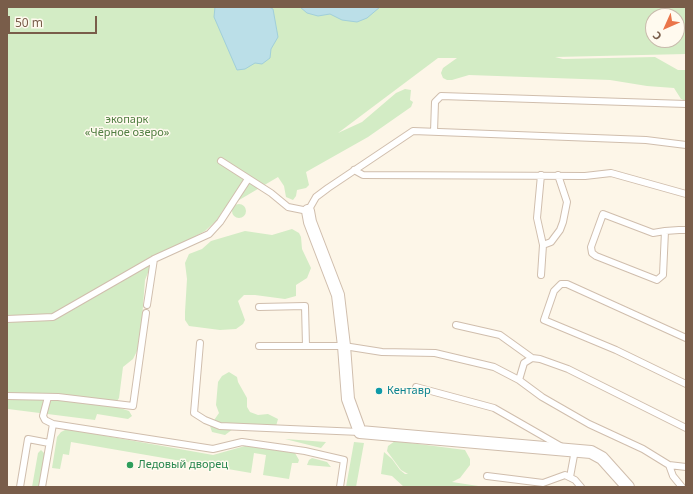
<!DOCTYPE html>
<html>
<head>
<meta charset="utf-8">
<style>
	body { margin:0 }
	#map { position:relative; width:693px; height:494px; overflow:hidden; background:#fdf6e8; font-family:"Noto Sans",sans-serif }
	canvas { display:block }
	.frame { position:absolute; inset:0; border:8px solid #795d4a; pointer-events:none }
	.north { position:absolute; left:645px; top:8px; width:40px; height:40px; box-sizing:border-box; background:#fffaef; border:1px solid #c9bbad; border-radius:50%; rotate:225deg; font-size:11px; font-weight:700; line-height:16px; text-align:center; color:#795d4a }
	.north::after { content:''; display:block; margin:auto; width:14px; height:18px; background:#ea754a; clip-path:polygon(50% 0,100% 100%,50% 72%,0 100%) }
	.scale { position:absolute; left:8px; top:16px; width:89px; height:18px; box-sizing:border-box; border:2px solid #795d4a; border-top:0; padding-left:5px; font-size:12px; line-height:14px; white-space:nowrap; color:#795d4a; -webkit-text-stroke:3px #fffaef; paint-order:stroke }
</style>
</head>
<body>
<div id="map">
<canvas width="693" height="494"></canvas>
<div class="frame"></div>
<div class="north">С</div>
<div class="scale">50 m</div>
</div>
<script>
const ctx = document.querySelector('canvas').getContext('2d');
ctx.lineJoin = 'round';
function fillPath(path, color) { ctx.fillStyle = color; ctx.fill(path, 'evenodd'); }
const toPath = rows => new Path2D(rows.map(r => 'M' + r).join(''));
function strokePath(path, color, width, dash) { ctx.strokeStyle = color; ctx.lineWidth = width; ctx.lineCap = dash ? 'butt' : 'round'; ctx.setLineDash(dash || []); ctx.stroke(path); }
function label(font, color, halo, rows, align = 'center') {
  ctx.font = font + ' "Noto Sans",sans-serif'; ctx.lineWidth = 3; ctx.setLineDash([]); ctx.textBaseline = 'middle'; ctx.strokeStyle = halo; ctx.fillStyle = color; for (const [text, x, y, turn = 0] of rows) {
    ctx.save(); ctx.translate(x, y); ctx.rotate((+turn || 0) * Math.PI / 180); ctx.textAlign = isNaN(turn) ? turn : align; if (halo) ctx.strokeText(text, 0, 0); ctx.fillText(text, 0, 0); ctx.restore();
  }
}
fillPath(toPath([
	[7,7,686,7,686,54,555,57,563,59,655,57,678,70,686,70,686,101,681,99,674,88,647,86,610,80,469,75,452,80,447,80,443,78,441,73,443,68,457,58,438,58,338,133,362,122,396,93,405,89,411,90,410,100,413,102,411,107,368,137,306,172,309,185,306,188,297,190,296,196,293,200,286,197,284,186,278,177,224,209,217,220,205,231,168,251,152,263,145,280,140,345,133,359,123,367,119,398,114,406,129,411,132,416,128,419,97,414,95,420,8,409,7,416],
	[653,16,677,16,677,40,653,40],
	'232 211a7 7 0 1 1 14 0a7 7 0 1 1-14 0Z',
	[292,229,299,233,301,237,302,249,311,268,307,278,296,285,296,296,285,299,255,295,244,295,238,301,245,320,243,324,236,329,220,330,189,326,185,320,185,312,187,279,185,263,189,254,202,249,211,241,245,231,272,235],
	[229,372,237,377,238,382,247,398,247,407,250,412,258,415,268,414,278,419,275,430,270,432,260,430,233,429,225,435,212,432,210,426,219,413,216,405,218,382,222,376],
	[67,429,213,455,245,446,295,453,299,460,298,463,292,463,289,479,263,475,266,455,254,453,251,473,71,442,69,455,63,454,60,469,52,468,57,437,61,432],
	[285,439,326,442,321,448],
	[395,441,465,450,470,459,470,465,460,478,452,482,485,487,404,487,392,476,381,474,384,452,392,459,400,470,405,474,408,474,401,470,387,451,388,446],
	[354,442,364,443,356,487,346,487],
	[41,450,45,454,39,487,32,487,38,453],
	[312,458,327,462,331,467,307,465,309,460]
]), '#d3ecc5');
const water = toPath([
	[215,7,269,7,273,9,278,37,271,49,270,58,262,64,255,63,245,69,237,70,214,17,215,7],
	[300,7,380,7,367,18,357,22,342,20,330,14,318,16,307,13,300,7]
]);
fillPath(water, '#bbdfe8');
strokePath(water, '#a1cfda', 1);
const service = toPath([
	[434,132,435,102,441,96,686,104],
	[221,161,271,193,288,207,308,211,316,197,328,188,413,131,646,140,686,145],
	[354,170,363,175,585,176,611,173,686,194],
	[665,231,663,275,657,280,596,256,592,253,591,247,603,214,653,233,665,231,679,230,686,230],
	[543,245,551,242,560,230,563,222,567,202,558,175],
	[541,275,543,245,537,218,541,175],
	[147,305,154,259],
	[259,307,305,306,306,346],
	[7,319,53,317,154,259,209,234,220,222,248,179],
	[456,325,500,335,532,358],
	[686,338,567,284,561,284,554,291,544,320,616,350,686,384],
	[200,343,194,413,205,420,220,426,360,432],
	[259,346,344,346,382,352,435,353,494,367,519,380,542,397,589,424,643,449,669,465,686,467],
	[519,380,524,363,532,358,540,359,568,369,686,428],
	[416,387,494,408,562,447],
	[7,396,58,397,133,406,146,313],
	[48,397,43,416,45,420,53,424],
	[669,465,673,476,682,487],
	[487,476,543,483,565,475,575,480,581,487],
	[570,477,575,450],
	[20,487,28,439,49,443],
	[42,487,53,424,213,449,242,442,305,451,344,460,340,487]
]);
const minor = toPath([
	[308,211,310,222,338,295,344,346,348,399,360,432,591,452,602,458,628,487]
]);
strokePath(service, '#d0bead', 8);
strokePath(minor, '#d0bead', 14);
strokePath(service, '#fff', 6);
strokePath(minor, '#fff', 12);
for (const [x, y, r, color] of [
	[379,391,4,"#0f9aa8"],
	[130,465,4,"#2e9e5b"]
]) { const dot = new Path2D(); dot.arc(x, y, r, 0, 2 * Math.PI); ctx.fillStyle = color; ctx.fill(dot); strokePath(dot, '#fffaef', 1.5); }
label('11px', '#517f42', '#fffaef', [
	["экопарк",127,120],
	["«Чёрное озеро»",127,133]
]);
label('11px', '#0d838f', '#fffaef', [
	["Кентавр",387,391]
], 'left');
label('11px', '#27864d', '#fffaef', [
	["Ледовый дворец",138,465]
], 'left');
</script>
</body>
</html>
